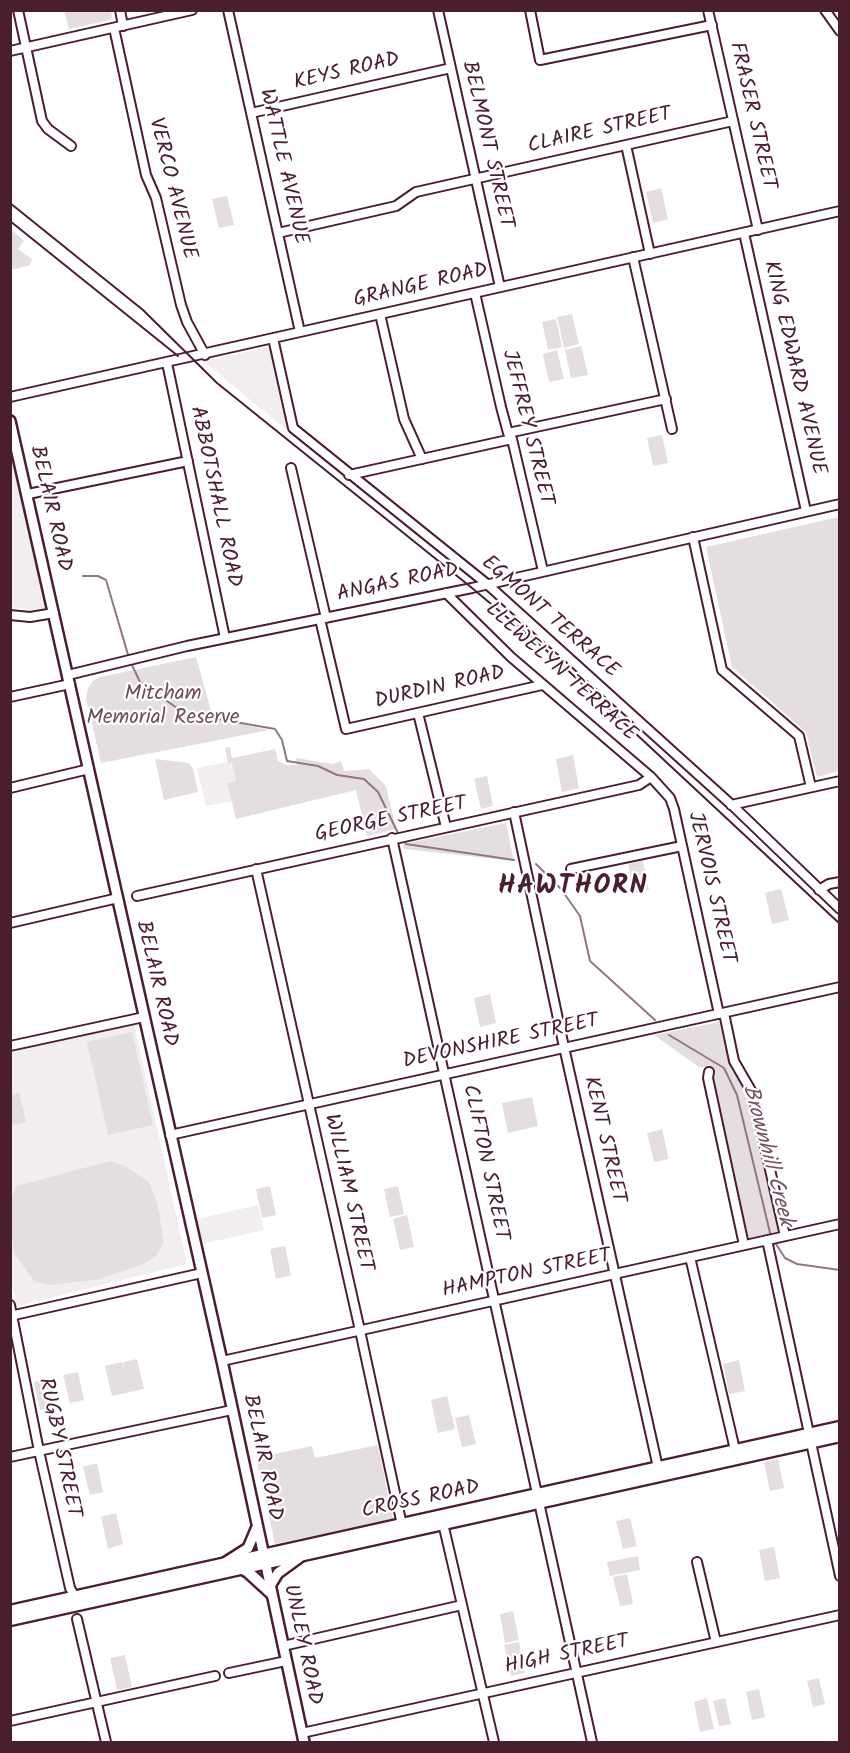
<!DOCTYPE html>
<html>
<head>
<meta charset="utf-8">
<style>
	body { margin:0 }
	#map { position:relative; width:850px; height:1753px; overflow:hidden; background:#fff; font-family:Kalam,sans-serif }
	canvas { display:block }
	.frame { position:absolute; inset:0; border:12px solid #4a1f2b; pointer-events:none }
</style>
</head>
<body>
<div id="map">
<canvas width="850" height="1753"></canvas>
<div class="frame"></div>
</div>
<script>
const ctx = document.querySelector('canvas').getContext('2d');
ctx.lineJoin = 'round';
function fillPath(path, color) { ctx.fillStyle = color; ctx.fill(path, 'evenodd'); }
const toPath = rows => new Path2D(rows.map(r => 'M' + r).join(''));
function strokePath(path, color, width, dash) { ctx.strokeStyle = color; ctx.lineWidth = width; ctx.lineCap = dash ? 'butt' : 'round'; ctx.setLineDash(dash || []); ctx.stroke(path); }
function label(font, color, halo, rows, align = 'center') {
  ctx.font = font + ' Kalam,sans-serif'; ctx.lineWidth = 4.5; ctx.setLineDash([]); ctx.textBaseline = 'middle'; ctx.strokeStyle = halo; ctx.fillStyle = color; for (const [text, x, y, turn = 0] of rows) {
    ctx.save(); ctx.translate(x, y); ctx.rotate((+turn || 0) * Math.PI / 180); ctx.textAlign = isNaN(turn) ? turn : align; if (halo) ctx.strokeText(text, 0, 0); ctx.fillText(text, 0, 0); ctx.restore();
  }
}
fillPath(toPath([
	[269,347,290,433,203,361],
	[10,453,47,607,34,610,11,607],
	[227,762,232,762,236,781,227,783,232,801,206,806,197,768],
	[134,1023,187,1264,17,1306,10,1277,10,1052],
	[258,1205,264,1230,203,1244,197,1219]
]), '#f2eeef');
fillPath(toPath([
	[64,11,111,11,112,16,110,20,69,29],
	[661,188,668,219,653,223,646,192],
	[227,196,234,225,219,228,212,199],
	[11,229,24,241,18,249,32,259,30,265,11,270],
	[572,314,579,344,564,348,557,317],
	[556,319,562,347,548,350,542,322],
	[581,346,588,375,571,378,565,350],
	[557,350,564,379,549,382,543,354],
	[662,435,668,463,653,466,647,438],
	[839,517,839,771,817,777,806,732,732,667,706,547],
	[196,657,213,718,269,730,101,763,86,698,88,688,93,681,100,677],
	[230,747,232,758,275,749,278,761,286,765,297,765,296,758,333,764,341,761,344,771,369,769,386,786,396,829,367,836,356,790,236,819,227,783,236,781,232,763,228,763,225,748],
	[573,755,579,788,562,792,556,759],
	[155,759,189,763,193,769,198,792,164,800],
	[487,776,493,806,481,809,474,779],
	[506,823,514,861,404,849,403,844],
	[643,861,649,890,634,893,628,864],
	[781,889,789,920,772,924,765,893],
	[490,994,496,1023,480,1027,474,998],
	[719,1022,729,1063,751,1096,779,1227,777,1232,749,1238,746,1236,712,1080,715,1075,714,1071,712,1068,699,1067,654,1035],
	[132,1032,153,1125,108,1135,87,1042],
	[19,1093,26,1122,11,1125,11,1095],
	[532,1097,538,1126,508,1133,502,1103],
	[662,1129,669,1159,654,1162,647,1133],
	[110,1161,125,1166,149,1182,157,1203,164,1241,157,1255,144,1264,99,1279,53,1285,35,1282,14,1253,11,1230,11,1196,11,1198,17,1186],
	[270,1186,276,1215,262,1218,256,1189],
	[398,1186,404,1214,390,1217,384,1189],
	[407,1215,414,1247,400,1250,393,1219],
	[285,1246,291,1275,276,1279,270,1249],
	[137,1359,144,1389,112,1396,105,1366,122,1362,125,1370,123,1362],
	[739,1360,745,1391,729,1394,723,1364],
	[78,1372,84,1400,70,1403,63,1375],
	[48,1378,54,1407,40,1410,34,1382],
	[447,1396,455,1429,438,1433,431,1400],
	[469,1415,476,1444,462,1447,455,1418],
	[378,1445,393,1519,275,1544,256,1458,312,1446,315,1458],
	[778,1459,784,1488,770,1491,764,1462],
	[97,1463,103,1492,90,1495,83,1467],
	[116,1513,123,1544,108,1549,101,1517],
	[630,1518,637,1546,623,1549,616,1521],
	[774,1547,780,1578,765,1581,759,1550],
	[638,1556,640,1570,610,1576,607,1562],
	[627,1574,633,1604,620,1606,613,1577],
	[513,1611,519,1640,505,1643,500,1614],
	[519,1642,525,1673,511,1676,504,1645],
	[125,1655,132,1687,117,1690,110,1658],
	[819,1678,825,1704,813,1707,807,1681],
	[759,1689,765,1717,752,1720,746,1692],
	[707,1698,714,1729,700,1732,694,1702],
	[725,1698,731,1724,719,1726,713,1701]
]), '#e5dee0');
strokePath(toPath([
	[83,576,98,576,106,580,129,658],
	[131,663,140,682,184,713,275,729,282,740,287,761,318,766,337,775,364,779,378,792,399,835],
	[403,839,406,844,514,860],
	[536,864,561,889,580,916,590,961,655,1020],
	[669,1035,724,1068,737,1095,771,1237],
	[774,1241,785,1258,797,1264,840,1270]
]), '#91787e', 2);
const minor = toPath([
	[18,10,42,121,48,129,71,146],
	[120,10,123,26],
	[228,10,300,332],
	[438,10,500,287],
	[530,10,540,60,712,25],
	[708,10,758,230],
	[825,10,840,31],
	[114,28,146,175,156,198,181,305,187,322,205,355],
	[10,51,192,10],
	[251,113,451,68],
	[626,145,650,254],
	[278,233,396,206,416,192,733,121],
	[744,233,806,511],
	[633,257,672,429],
	[475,293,501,407,508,433,512,439,543,571],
	[380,314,404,419,422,459],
	[273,338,293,428,487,584,734,807,840,909],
	[167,363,225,638],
	[10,397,840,211],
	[508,433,666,399],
	[291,468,326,618],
	[349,475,512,439],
	[28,494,188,461],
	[693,537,722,670,799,736,811,787],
	[446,593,511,657,651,777,670,798,674,809,719,1014],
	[10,615,30,617,54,613],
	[320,619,346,729,542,685],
	[68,675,187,646,472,588,840,504],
	[10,697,70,684],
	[418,713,446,827],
	[10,788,89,769],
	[731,805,840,781],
	[514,812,564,1047,659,1472],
	[392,838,592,1742],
	[256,869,359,1326,402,1525],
	[571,869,682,846],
	[819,890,829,884,840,882],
	[137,896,639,785,651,777],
	[10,923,118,898],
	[724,1013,734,1061,753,1094,785,1236],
	[10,1046,144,1017],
	[709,1072,708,1078,744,1245],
	[170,1135,840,987],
	[767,1240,840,1576],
	[690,1257,736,1454],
	[10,1305,39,1451,70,1588,75,1597],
	[10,1316,202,1273],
	[222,1361,840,1224],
	[10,1457,232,1410],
	[442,1519,494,1742],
	[697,1562,716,1642],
	[77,1619,106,1742],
	[283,1646,462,1605],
	[229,1673,286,1661],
	[10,1721,215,1676],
	[302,1733,840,1615]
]);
const major = toPath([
	[10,421,222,1361,304,1742],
	[226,1562,248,1548,257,1527],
	[270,1586,278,1573,300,1557]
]);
const highway = toPath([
	[241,1568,248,1572,271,1593],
	[10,1611,840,1427],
	[10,1620,840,1436]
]);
strokePath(minor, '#4a1f2b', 12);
strokePath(major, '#4a1f2b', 14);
strokePath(highway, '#4a1f2b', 15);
strokePath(minor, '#fff', 8);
strokePath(major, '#fff', 9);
strokePath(highway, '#fff', 10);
strokePath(toPath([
	[10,203,143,310,217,383,472,588,546,650,840,924],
	[10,221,178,356]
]), '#4a1f2b', 2);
label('21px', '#4a1f2b', '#fff', [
	["KEYS ROAD",347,73,-13],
	["FRASER STREET",751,116,77],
	["CLAIRE STREET",600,132,-13],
	["BELMONT STREET",486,145,77],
	["WATTLE AVENUE",282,167,77],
	["VERCO AVENUE",171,189,76],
	["GRANGE ROAD",421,287,-13],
	["KING EDWARD AVENUE",793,368,77],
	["JEFFREY STREET",526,428,76],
	["ABBOTSHALL ROAD",214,497,78],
	["BELAIR ROAD",49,509,77],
	["ANGAS ROAD",398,584,-12],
	["EGMONT TERRACE",549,618,41],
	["LLEWELYN TERRACE",560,673,42],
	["DURDIN ROAD",440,689,-13],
	["GEORGE STREET",391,821,-12],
	["JERVOIS STREET",710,888,77],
	["BELAIR ROAD",155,984,77],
	["DEVONSHIRE STREET",501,1043,-12],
	["KENT STREET",603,1140,77],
	["CLIFTON STREET",484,1163,78],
	["WILLIAM STREET",347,1193,77],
	["HAMPTON STREET",527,1275,-12],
	["RUGBY STREET",58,1448,78],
	["BELAIR ROAD",261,1458,78],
	["CROSS ROAD",421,1501,-12],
	["UNLEY ROAD",301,1645,78],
	["HIGH STREET",567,1656,-12]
]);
label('21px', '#714f58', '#fff', [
	["Mitcham",163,695],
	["Memorial Reserve",163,719]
]);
label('italic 22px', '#74535c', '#fff', [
	["Brownhill Creek",766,1156,75]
]);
ctx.letterSpacing = '1.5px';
label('bold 27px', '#4a1f2b', '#fff', [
	["HAWTHORN",573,888]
]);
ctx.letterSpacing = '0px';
</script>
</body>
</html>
